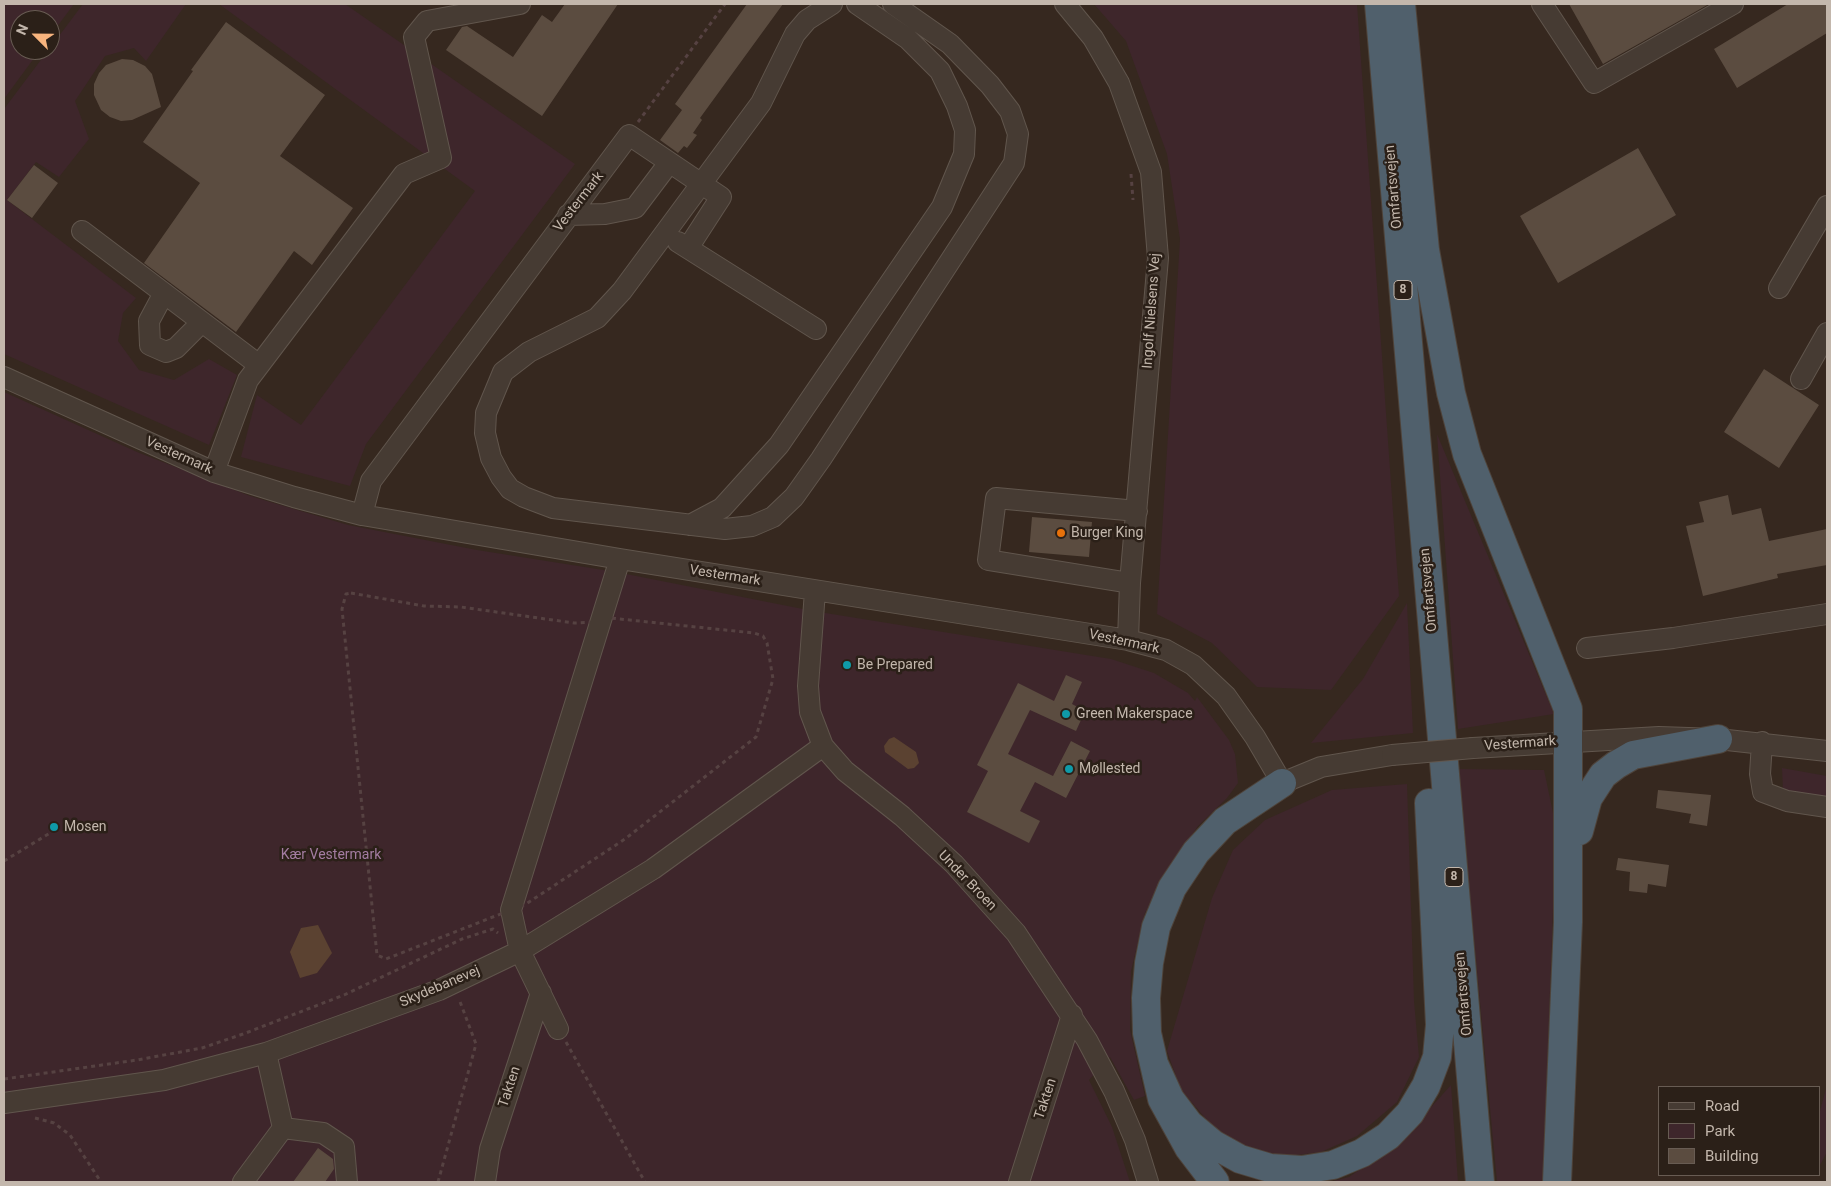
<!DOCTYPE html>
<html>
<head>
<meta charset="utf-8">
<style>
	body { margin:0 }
	#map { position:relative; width:1831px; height:1186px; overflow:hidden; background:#36281f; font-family:Roboto,sans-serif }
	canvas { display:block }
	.frame { position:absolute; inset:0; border:5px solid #c3b7ac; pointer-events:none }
	.legend { position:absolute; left:1658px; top:1086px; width:162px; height:90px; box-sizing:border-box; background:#2b2018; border:1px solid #685c53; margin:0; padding:6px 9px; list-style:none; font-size:15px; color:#c3b7ac }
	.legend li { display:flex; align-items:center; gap:10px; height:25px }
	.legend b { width:25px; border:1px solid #685c53 }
	.north { position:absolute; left:10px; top:10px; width:50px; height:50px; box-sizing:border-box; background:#2b2018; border:1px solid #685c53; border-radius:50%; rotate:293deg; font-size:14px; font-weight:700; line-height:20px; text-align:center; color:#c3b7ac }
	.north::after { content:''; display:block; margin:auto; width:18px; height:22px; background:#f7b47e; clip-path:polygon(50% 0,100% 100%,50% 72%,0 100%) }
</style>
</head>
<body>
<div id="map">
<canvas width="1831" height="1186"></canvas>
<div class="frame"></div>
<ul class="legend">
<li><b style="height:6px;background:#463b33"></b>Road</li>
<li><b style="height:14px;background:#3e262b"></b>Park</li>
<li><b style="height:14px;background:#5b4c40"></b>Building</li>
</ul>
<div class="north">N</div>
</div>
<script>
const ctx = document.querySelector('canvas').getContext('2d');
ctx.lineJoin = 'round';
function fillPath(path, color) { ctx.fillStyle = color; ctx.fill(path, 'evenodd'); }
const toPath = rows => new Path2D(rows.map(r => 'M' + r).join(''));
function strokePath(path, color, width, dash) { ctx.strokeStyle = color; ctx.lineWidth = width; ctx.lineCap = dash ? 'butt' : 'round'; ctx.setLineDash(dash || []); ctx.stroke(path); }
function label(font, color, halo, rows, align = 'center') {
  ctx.font = font + ' Roboto,sans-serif'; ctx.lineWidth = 5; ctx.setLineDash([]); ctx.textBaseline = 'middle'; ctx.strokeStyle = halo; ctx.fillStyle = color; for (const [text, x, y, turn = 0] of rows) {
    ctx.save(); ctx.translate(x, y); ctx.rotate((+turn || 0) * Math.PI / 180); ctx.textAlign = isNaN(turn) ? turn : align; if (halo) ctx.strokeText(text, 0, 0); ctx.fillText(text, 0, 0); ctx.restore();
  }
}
fillPath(toPath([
	[4,4,74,4,50,36,50,20,20,20,20,50,40,50,4,99],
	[83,4,186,4,146,61,134,48,105,56,75,101,89,139,59,177,36,162,7,200,136,298,123,313,118,341,139,370,174,380,209,359,237,375,209,445,4,354,4,109],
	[219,4,345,4,575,164,366,444,350,486,241,457,257,395,301,425,475,191],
	[1094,4,1357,4,1399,596,1331,690,1257,687,1212,643,1157,614,1180,239,1167,154,1126,41],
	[4,392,137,452,250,496,348,525,477,550,616,572,813,611,1111,659,1154,673,1188,693,1195,701,1197,697,1229,740,1235,754,1238,783,1227,798,1198,826,1166,872,1145,913,1131,971,1130,1030,1145,1096,1134,1100,1110,1057,1089,1080,1112,1127,1130,1182,4,1182],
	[1437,434,1554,714,1458,729],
	[1407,603,1413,733,1311,743,1363,679],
	[1782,768,1827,776,1827,798,1783,791],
	[1458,769,1544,770,1556,827,1543,1182,1497,1182],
	[1407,784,1414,1001,1419,1057,1397,1102,1357,1136,1321,1152,1272,1158,1220,1135,1181,1090,1167,1051,1212,898,1233,850,1265,820,1332,790],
	[1451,1085,1458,1182,1329,1182,1349,1177,1399,1143],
	[1827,1085,1827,1152,1820,1165,1820,1111]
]), '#3e262b');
fillPath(toPath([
	[894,737,916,752,919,763,914,768,908,769,885,752,884,746,889,739],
	[318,925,332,953,317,973,300,978,290,952,301,928]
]), '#5b4231');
fillPath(toPath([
	[565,4,618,4,542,116,446,50,462,27,467,26,513,57,542,15,552,22],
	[747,4,783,4,700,118,702,120,693,133,697,135,687,148,684,146,678,153,660,140,682,110,675,104],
	[1569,4,1709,4,1603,64],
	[1788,4,1827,4,1827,33,1737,88,1714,49],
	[226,22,325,95,280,156,353,208,312,265,294,251,236,332,144,263,200,183,143,142,193,71,191,70],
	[122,59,133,60,145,66,152,74,161,107,132,120,121,121,110,117,101,110,94,95,94,84,99,73,106,65],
	[1638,148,1676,215,1558,283,1520,216],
	[34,165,58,183,32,218,7,200],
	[1764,369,1819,405,1779,468,1724,432],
	[1728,495,1732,515,1761,508,1769,541,1827,529,1827,565,1777,574,1778,578,1703,596,1686,526,1704,522,1699,502],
	[1032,517,1092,522,1089,557,1029,552],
	[1066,675,1082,682,1072,704,1085,711,1076,731,1030,710,1008,754,1053,776,1071,741,1090,751,1066,798,1035,782,1020,811,1040,821,1029,843,967,812,988,771,977,765,1018,683,1054,701],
	[1658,790,1711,795,1707,826,1689,823,1691,814,1656,808],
	[1618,858,1669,865,1666,887,1648,884,1647,893,1629,891,1630,872,1616,870],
	[318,1148,333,1159,334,1169,325,1182,293,1182]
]), '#5b4c40');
const minor = toPath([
	[832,4,807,20,795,34,761,103,622,291,597,318,529,352,503,372,486,413,485,433,491,458,501,477,510,489,524,497,553,508,725,529,752,526,773,517,794,497,821,459,1014,163,1018,134,1010,111,990,85,950,44,893,4],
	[1065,4,1093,38,1119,83,1151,172,1158,258,1130,583,1128,640],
	[1542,4,1594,83,1733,4],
	[568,215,605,214,635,208,669,163],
	[82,231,259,365],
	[678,242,816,329],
	[1779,288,1827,206],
	[164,293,149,321,150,345,166,352,176,348,202,322],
	[4,377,214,472,294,497,362,515,620,559,1128,640,1166,650,1193,665,1226,696,1255,737,1282,783,1321,767,1392,755],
	[1801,379,1827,333],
	[214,472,248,380,404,174,441,158,414,37,427,21,520,4],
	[362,515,371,481,629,135,721,197,688,248],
	[690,525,722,508,779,445,942,207,964,154,965,130,957,106,940,71,908,39,857,4],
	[1130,583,988,560,996,498,1137,511],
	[815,591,808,686,810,712,823,746,845,771,902,816,954,864,1016,933,1087,1040,1114,1091,1135,1140,1148,1182],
	[1587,648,1673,638,1827,614],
	[1762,742,1760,774,1763,792,1787,801,1827,807],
	[1473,748,1659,737,1718,739,1827,751],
	[558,1029,520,951,511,910,620,559],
	[266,1053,283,1128,323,1133,344,1147,347,1182],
	[4,1103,164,1080,266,1053,439,990,520,951,653,869,823,746],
	[243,1182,283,1128],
	[485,1182,490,1149,541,993],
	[1019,1182,1072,1015]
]);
const highway = toPath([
	[1379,4,1480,1182],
	[1401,4,1425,250,1451,393,1467,454,1568,709,1568,922,1557,1182],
	[1579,831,1588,798,1603,775,1616,765,1633,755,1718,739],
	[1155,1066,1170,1099,1189,1124,1213,1144,1240,1159,1270,1168,1302,1170,1333,1165,1362,1153,1388,1136,1410,1113,1426,1086,1437,1057,1440,1025,1429,803],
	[1215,1182,1189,1148,1162,1099,1147,1033,1146,998,1149,963,1156,927,1172,888,1196,852,1225,821,1282,783]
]);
strokePath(minor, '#61564d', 22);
strokePath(highway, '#4e433a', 30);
strokePath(toPath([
	[638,122,725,4],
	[1131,174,1133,200],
	[351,593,424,606,461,607,574,623,600,622,610,618,754,633,763,636,767,643,773,679,756,737,625,839,526,904,386,959,377,955,342,609,346,594,351,593],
	[4,861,50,833],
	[566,1042,645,1182],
	[4,1079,137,1060,202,1048,243,1034,344,995,462,939,493,929,498,933],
	[35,1118,54,1123,70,1135,101,1182],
	[438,1182,476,1044,459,999]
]), '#564242', 3, [4, 4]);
strokePath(minor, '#463b33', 20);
strokePath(highway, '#50606c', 28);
const minorBridge = toPath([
	[1392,755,1473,748]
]);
strokePath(minorBridge, '#61564d', 22, []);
strokePath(minorBridge, '#463b33', 20);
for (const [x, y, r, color] of [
	[1061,533,5,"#e8710a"],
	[847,665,5,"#0f9aa8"],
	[1066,714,5,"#0f9aa8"],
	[1069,769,5,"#0f9aa8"],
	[54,827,5,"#0f9aa8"]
]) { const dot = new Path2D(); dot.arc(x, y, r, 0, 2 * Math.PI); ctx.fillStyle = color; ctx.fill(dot); strokePath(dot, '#2b2018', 2); }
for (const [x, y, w] of [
	[1403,290,18],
	[1454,877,18]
]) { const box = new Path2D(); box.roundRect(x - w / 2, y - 9.5, w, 19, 4); ctx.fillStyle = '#2b2018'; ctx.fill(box); strokePath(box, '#c3b7ac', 1); }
label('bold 12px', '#c3b7ac', null, [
	["8",1403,290],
	["8",1454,877]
]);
label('14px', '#c3b7ac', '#2b2018', [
	["Omfartsvejen",1394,187,-95],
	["Vestermark",579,202,-52],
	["Ingolf Nielsens Vej",1152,311,-86],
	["Vestermark",179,456,24],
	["Vestermark",725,576,9],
	["Omfartsvejen",1429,590,-95],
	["Vestermark",1124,642,12],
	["Vestermark",1520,744,-4],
	["Under Broen",967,881,46],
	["Skydebanevej",440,987,-23],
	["Omfartsvejen",1464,994,-95],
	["Takten",510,1087,-72],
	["Takten",1046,1099,-72]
]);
label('14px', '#c3b7ac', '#2b2018', [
	["Burger King",1071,533],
	["Be Prepared",857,665],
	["Green Makerspace",1076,714],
	["Møllested",1079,769],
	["Mosen",64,827]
], 'left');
label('14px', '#a37ca1', '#2b2018', [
	["Kær Vestermark",331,855]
]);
</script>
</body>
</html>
